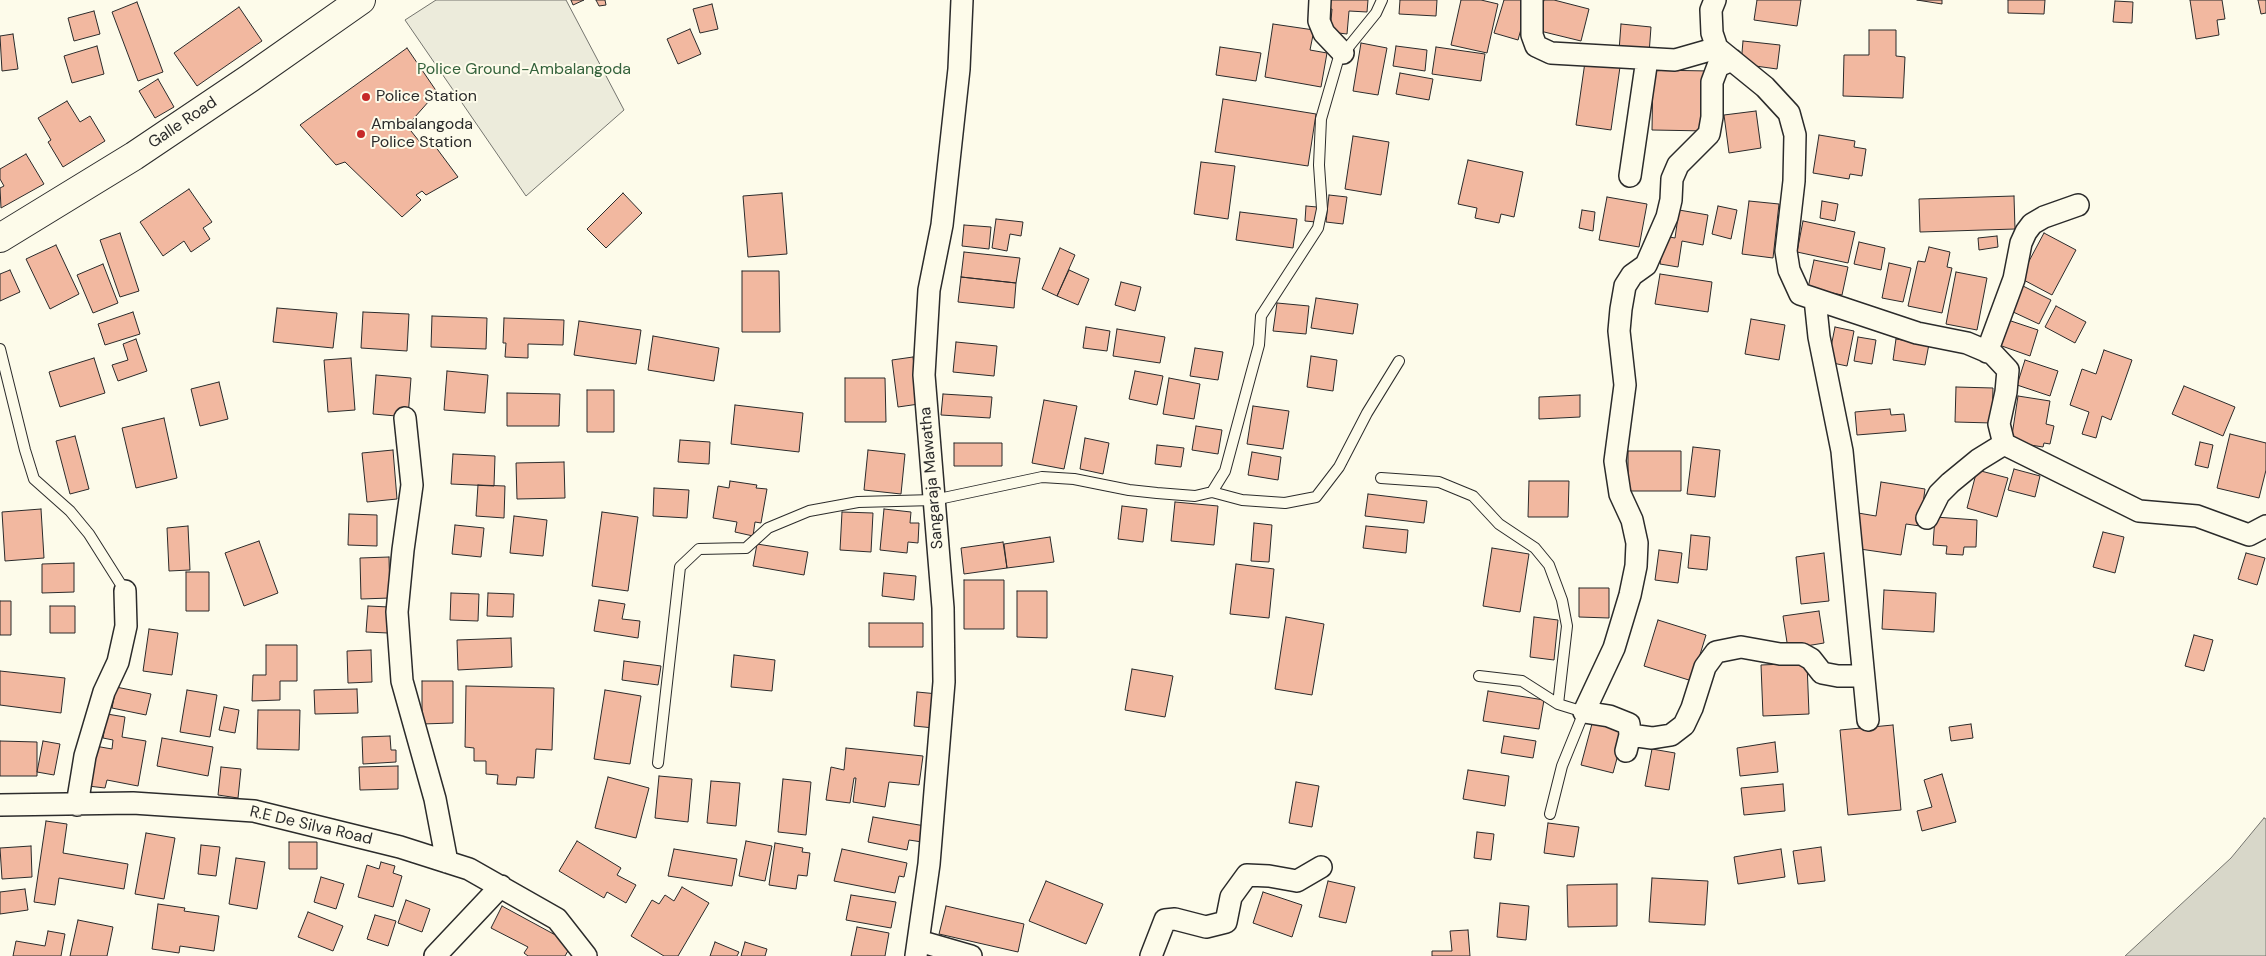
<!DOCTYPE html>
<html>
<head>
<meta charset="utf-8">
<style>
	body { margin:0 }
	canvas { display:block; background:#fdfbea }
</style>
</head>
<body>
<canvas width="2266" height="956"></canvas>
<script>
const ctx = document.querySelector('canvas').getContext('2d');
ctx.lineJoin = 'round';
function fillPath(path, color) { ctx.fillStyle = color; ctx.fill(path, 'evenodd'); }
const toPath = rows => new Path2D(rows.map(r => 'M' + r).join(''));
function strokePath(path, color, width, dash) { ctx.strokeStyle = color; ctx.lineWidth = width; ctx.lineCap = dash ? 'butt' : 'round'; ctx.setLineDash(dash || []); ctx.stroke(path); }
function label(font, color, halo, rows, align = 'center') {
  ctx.font = font + ' "DM Sans",sans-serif'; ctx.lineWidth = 4; ctx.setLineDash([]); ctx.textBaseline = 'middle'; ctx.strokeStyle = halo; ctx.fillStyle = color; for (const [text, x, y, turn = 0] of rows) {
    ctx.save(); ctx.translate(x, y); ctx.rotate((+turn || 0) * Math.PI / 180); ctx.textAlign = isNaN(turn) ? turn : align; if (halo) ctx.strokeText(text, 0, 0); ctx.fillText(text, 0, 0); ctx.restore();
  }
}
const green = toPath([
	[436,0,566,0,624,110,526,196,405,20,436,0]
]);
fillPath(green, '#ecebdb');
strokePath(green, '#74746e', 1);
const water = toPath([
	[2264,818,2266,819,2266,956,2125,956,2231,858,2264,818]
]);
fillPath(water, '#d8d7c9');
strokePath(water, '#74746e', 1);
const building = toPath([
	[571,0,584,0,573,5,571,0],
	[596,0,605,0,606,5,599,6,596,0],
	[1326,0,1368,0,1367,12,1349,11,1347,34,1330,32,1332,9,1325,9,1326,0],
	[1400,0,1437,0,1436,16,1399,14,1400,0],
	[1461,0,1481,0,1498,4,1487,53,1451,45,1461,0],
	[1504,0,1529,0,1518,40,1494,33,1504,0],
	[1544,0,1554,0,1589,9,1581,41,1536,30,1544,0],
	[1757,0,1801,0,1797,26,1754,20,1757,0],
	[1917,0,1942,0,1942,4,1917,0],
	[2008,0,2045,0,2044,14,2008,13,2008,0],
	[2190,0,2222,0,2225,19,2217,20,2219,35,2196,39,2190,0],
	[2258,0,2266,0,2266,13,2261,14,2258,0],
	[2115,1,2133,2,2132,23,2113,22,2115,1],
	[137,2,163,72,138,81,112,12,137,2],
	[712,4,718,29,700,33,693,9,712,4],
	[239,7,262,41,197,86,174,53,239,7],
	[94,11,100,34,74,41,68,18,94,11],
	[1273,24,1314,30,1310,50,1327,53,1321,87,1265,77,1273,24],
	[1621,24,1651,27,1649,54,1619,51,1621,24],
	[690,29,701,54,678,64,667,39,690,29],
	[1869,30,1896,30,1896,56,1905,57,1903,98,1843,96,1844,55,1869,55,1869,30],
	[13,34,18,69,2,71,0,36,13,34],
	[1743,41,1780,45,1777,69,1741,64,1743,41],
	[1361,43,1387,48,1378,95,1353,91,1361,43],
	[97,46,104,74,72,83,64,56,97,46],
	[1396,46,1427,50,1425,71,1393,66,1396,46],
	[1220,47,1261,53,1256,81,1216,75,1220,47],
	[1436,47,1485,54,1481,81,1432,74,1436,47],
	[407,48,437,92,407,126,423,146,432,142,458,177,426,195,422,191,416,195,421,200,402,217,345,162,336,165,300,125,407,48],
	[1585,62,1620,67,1611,130,1576,125,1585,62],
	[1653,70,1709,71,1708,131,1652,130,1653,70],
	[1400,73,1433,79,1429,100,1396,94,1400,73],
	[158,79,174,107,155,118,139,91,158,79],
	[1223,99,1316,114,1308,166,1215,152,1223,99],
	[67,101,80,122,90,116,105,141,63,167,48,142,51,140,38,118,67,101],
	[1756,111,1761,148,1729,153,1724,115,1756,111],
	[1819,135,1855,141,1854,147,1866,149,1862,176,1850,174,1849,179,1813,173,1819,135],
	[1353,136,1389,142,1381,195,1345,189,1353,136],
	[26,154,44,184,1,208,0,188,4,186,0,179,0,169,26,154],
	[1468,160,1523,172,1514,217,1501,214,1499,223,1475,218,1477,208,1458,204,1468,160],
	[1201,162,1235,166,1228,219,1194,214,1201,162],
	[189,189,212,222,203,228,210,239,191,252,184,241,163,256,140,222,189,189],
	[623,193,642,213,606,248,587,229,623,193],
	[782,193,787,254,748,257,743,196,782,193],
	[1329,195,1347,197,1343,224,1326,222,1329,195],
	[2014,196,2015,229,1920,232,1919,199,2014,196],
	[1607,197,1647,204,1639,247,1599,240,1607,197],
	[1749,201,1779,204,1773,258,1742,254,1749,201],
	[1822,201,1838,204,1835,221,1820,218,1822,201],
	[1306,206,1317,207,1316,222,1305,221,1306,206],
	[1718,206,1737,210,1731,239,1712,234,1718,206],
	[1582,210,1595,212,1593,231,1579,228,1582,210],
	[1679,210,1708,215,1703,245,1682,241,1678,267,1660,264,1664,236,1675,238,1679,210],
	[1240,212,1297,219,1293,248,1236,240,1240,212],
	[996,219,1023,222,1021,236,1010,234,1007,251,992,248,996,219],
	[1803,221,1855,232,1848,263,1797,252,1803,221],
	[964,225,991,227,989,249,962,246,964,225],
	[120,233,139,291,120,297,100,240,120,233],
	[2044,233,2076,250,2052,295,2020,278,2044,233],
	[1997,236,1998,247,1979,250,1978,238,1997,236],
	[1859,242,1885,248,1881,270,1854,264,1859,242],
	[56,245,79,294,50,309,26,259,56,245],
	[1929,247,1950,252,1947,267,1952,268,1942,313,1908,306,1918,261,1925,262,1929,247],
	[1060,248,1075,255,1057,296,1042,289,1060,248],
	[964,252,1020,258,1016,283,961,277,964,252],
	[1814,260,1848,267,1842,295,1808,288,1814,260],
	[1889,263,1911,268,1903,302,1882,298,1889,263],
	[103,264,118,303,93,313,77,275,103,264],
	[10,270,20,292,0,301,0,274,10,270],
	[1069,270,1089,279,1078,305,1057,296,1069,270],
	[742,271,779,271,780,332,742,332,742,271],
	[1956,272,1987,278,1977,330,1946,324,1956,272],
	[1660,274,1712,282,1708,312,1655,304,1660,274],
	[961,277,1016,283,1014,308,958,302,961,277],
	[1121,282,1141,287,1135,311,1115,305,1121,282],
	[2023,286,2051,300,2039,324,2011,311,2023,286],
	[1316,298,1358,304,1353,334,1311,328,1316,298],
	[1277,303,1309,306,1306,334,1273,331,1277,303],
	[2056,306,2086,322,2075,343,2045,327,2056,306],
	[277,308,337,313,333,348,273,342,277,308],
	[133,312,140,334,105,345,98,324,133,312],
	[363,312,409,314,407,351,361,348,363,312],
	[432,316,487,318,486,349,431,347,432,316],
	[504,318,564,320,563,345,528,344,528,358,505,357,506,343,503,343,504,318],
	[1751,319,1785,325,1779,360,1745,354,1751,319],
	[2008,320,2038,330,2030,356,1999,345,2008,320],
	[579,321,641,330,636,364,574,355,579,321],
	[1086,327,1110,331,1107,351,1083,348,1086,327],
	[1835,327,1854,331,1847,366,1828,362,1835,327],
	[1117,329,1165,337,1160,363,1113,356,1117,329],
	[653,336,719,348,714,381,648,370,653,336],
	[1858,337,1876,340,1872,364,1854,361,1858,337],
	[136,339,147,371,118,381,112,365,128,360,123,344,136,339],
	[1896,339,1929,344,1925,365,1893,360,1896,339],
	[956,342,997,346,994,376,953,372,956,342],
	[1195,348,1223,352,1218,380,1190,376,1195,348],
	[2104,350,2132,360,2111,420,2102,416,2096,438,2082,434,2089,412,2070,405,2082,369,2096,374,2104,350],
	[1311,356,1337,360,1333,391,1307,387,1311,356],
	[913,357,919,404,898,407,892,360,913,357],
	[94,358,105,393,60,407,49,372,94,358],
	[351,358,355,410,328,412,324,360,351,358],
	[2025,360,2058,371,2050,396,2017,385,2025,360],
	[447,371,488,375,485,413,444,410,447,371],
	[1135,371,1163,376,1157,405,1129,399,1135,371],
	[376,375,411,378,408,417,373,414,376,375],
	[845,378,885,378,886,422,845,422,845,378],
	[1169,378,1200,384,1194,419,1163,414,1169,378],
	[219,382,228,419,200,426,191,389,219,382],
	[2184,386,2235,407,2223,436,2172,414,2184,386],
	[1956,387,1993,388,1992,423,1955,422,1956,387],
	[587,390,614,390,614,432,587,432,587,390],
	[507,393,560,394,559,426,507,426,507,393],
	[943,394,992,397,990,418,941,415,943,394],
	[1580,395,1580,417,1539,419,1539,397,1580,395],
	[2018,396,2050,401,2046,424,2054,426,2050,444,2044,443,2043,447,2011,442,2018,396],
	[1044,400,1077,406,1064,469,1032,463,1044,400],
	[735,405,803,413,799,452,731,444,735,405],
	[1253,406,1289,411,1283,449,1247,444,1253,406],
	[1890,409,1891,415,1904,414,1906,431,1857,435,1855,412,1890,409],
	[164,418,177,478,136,488,122,428,164,418],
	[1196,426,1222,430,1218,454,1192,450,1196,426],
	[2230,434,2266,443,2266,470,2259,498,2217,488,2230,434],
	[75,436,89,489,70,494,56,441,75,436],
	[1085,438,1109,443,1103,474,1080,469,1085,438],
	[680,440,710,442,709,464,678,462,680,440],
	[2200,442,2213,445,2208,468,2195,465,2200,442],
	[954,443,1002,443,1002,466,954,466,954,443],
	[1157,445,1184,448,1181,467,1155,464,1157,445],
	[1693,447,1720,450,1715,497,1687,494,1693,447],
	[393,450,397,499,367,502,362,453,393,450],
	[868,450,905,454,901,494,864,490,868,450],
	[1628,451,1681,451,1681,491,1628,491,1628,451],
	[1252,452,1281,457,1278,480,1248,475,1252,452],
	[453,454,495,456,494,486,451,484,453,454],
	[564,462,565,498,517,499,516,463,564,462],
	[2014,469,2040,476,2035,497,2008,490,2014,469],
	[1977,470,2008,478,1997,517,1967,508,1977,470],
	[730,481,757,485,756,488,767,489,761,523,755,522,753,536,735,532,737,522,713,518,718,486,729,488,730,481],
	[1529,481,1569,481,1568,517,1528,517,1529,481],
	[1881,482,1925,489,1920,526,1906,524,1901,555,1853,548,1858,513,1876,516,1881,482],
	[478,485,505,486,504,518,476,516,478,485],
	[654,488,689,490,687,518,653,516,654,488],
	[1368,494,1427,501,1424,523,1365,516,1368,494],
	[1175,502,1218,506,1214,545,1171,541,1175,502],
	[1122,506,1147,509,1143,542,1118,539,1122,506],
	[41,509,44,558,5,561,2,512,41,509],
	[884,509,911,512,910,523,919,523,918,543,908,542,907,553,880,550,884,509],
	[602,512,638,517,628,591,592,586,602,512],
	[842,512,873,513,871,552,840,550,842,512],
	[349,514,377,515,377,546,348,545,349,514],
	[514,516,547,520,543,556,510,553,514,516],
	[1935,517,1977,520,1976,547,1964,547,1963,555,1946,554,1947,546,1933,545,1935,517],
	[1254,523,1272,525,1269,562,1251,561,1254,523],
	[455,525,484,528,481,557,452,554,455,525],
	[188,526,190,570,169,571,167,528,188,526],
	[1366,526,1408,530,1406,553,1363,548,1366,526],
	[2103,532,2124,537,2115,573,2093,567,2103,532],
	[1691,535,1710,537,1707,570,1688,568,1691,535],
	[1050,537,1054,562,1007,568,1004,544,1050,537],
	[259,541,278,593,244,606,225,553,259,541],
	[1003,542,1007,568,964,574,961,548,1003,542],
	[757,544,808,552,804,575,753,566,757,544],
	[1492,548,1529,554,1520,612,1483,606,1492,548],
	[1659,550,1682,553,1678,583,1655,580,1659,550],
	[1824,553,1829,601,1801,604,1796,557,1824,553],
	[2246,553,2265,558,2257,585,2238,579,2246,553],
	[389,557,390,598,361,599,360,558,389,557],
	[74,563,74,592,42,593,42,564,74,563],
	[1236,564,1274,569,1269,618,1230,614,1236,564],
	[186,572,209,572,209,611,186,611,186,572],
	[884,573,916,576,914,600,882,596,884,573],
	[964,580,1004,580,1004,629,964,629,964,580],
	[1579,588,1609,588,1609,618,1579,617,1579,588],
	[1884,590,1936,593,1934,632,1882,629,1884,590],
	[1017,591,1047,591,1047,638,1017,637,1017,591],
	[451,593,479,594,478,621,450,620,451,593],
	[488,593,514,594,513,617,487,616,488,593],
	[599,600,625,604,622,619,640,621,638,638,594,631,599,600],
	[0,601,11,601,11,635,0,635,0,601],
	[50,606,75,606,75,633,50,633,50,606],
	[368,606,389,607,388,633,366,632,368,606],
	[1819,611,1824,643,1788,649,1783,616,1819,611],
	[1286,617,1324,624,1312,695,1275,689,1286,617],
	[1534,617,1558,620,1554,660,1530,657,1534,617],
	[1658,620,1706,635,1692,681,1644,666,1658,620],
	[869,623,923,623,923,647,869,647,869,623],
	[149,629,178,633,172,675,143,671,149,629],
	[2194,635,2213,640,2204,671,2185,666,2194,635],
	[511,638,512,667,458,670,457,640,511,638],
	[266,645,297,645,297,681,280,681,280,700,252,701,253,675,266,675,266,645],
	[371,650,372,682,348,683,347,651,371,650],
	[734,655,775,660,772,691,731,687,734,655],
	[624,661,661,666,658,685,622,680,624,661],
	[1807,663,1809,714,1763,716,1761,665,1807,663],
	[1132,669,1173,676,1165,717,1125,710,1132,669],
	[0,671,65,678,61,713,0,705,0,671],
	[422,681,453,681,453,723,422,724,422,681],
	[466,686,554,688,552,750,536,749,534,778,517,777,516,785,497,784,498,775,486,774,486,761,474,761,474,748,465,747,466,686],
	[116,687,151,694,146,715,112,708,116,687],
	[357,689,358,713,315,714,314,690,357,689],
	[187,690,217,695,210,737,180,732,187,690],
	[605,690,641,696,630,764,594,759,605,690],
	[1488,691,1544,700,1539,729,1483,721,1488,691],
	[917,692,938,694,934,728,914,726,917,692],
	[224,707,239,710,235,733,219,730,224,707],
	[258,710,300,710,299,750,257,749,258,710],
	[107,714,125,717,122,737,146,741,138,786,107,780,105,788,88,786,95,746,112,749,113,740,103,738,107,714],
	[1593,720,1625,729,1613,773,1581,765,1593,720],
	[1971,724,1973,738,1951,741,1949,727,1971,724],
	[1893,725,1901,810,1848,815,1840,730,1893,725],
	[390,736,391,750,396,750,396,762,363,764,362,737,390,736],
	[1504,736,1536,741,1533,758,1501,753,1504,736],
	[162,738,213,747,208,776,157,766,162,738],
	[0,741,37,742,37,776,0,776,0,741],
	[43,741,60,744,54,775,37,772,43,741],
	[1775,742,1778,772,1740,776,1737,748,1775,742],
	[846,748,923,756,919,785,889,782,885,807,853,802,856,778,854,778,850,803,826,800,831,767,844,770,846,748],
	[1652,749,1675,753,1669,790,1645,786,1652,749],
	[398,766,398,789,360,790,359,767,398,766],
	[221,767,241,769,238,798,218,795,221,767],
	[1468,770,1509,776,1505,806,1463,799,1468,770],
	[1942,774,1956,822,1922,831,1917,811,1932,807,1924,780,1942,774],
	[659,776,692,779,688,822,655,818,659,776],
	[608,777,649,788,636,838,595,828,608,777],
	[783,779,811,782,806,835,778,832,783,779],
	[711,781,740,783,736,826,707,823,711,781],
	[1296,782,1319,786,1312,827,1289,823,1296,782],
	[1783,784,1785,811,1744,815,1741,788,1783,784],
	[873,817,925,826,922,842,909,840,907,850,868,842,873,817],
	[46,821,67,824,63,853,128,864,124,889,59,878,55,905,34,902,46,821],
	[1548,823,1579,827,1574,857,1544,853,1548,823],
	[1477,832,1494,834,1491,860,1474,858,1477,832],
	[146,833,175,838,164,899,135,894,146,833],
	[577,841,621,868,617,875,636,885,626,903,607,892,604,898,559,871,577,841],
	[746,841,772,846,765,881,739,876,746,841],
	[289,842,317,842,317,869,289,869,289,842],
	[775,843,803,848,802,852,810,853,807,876,798,875,796,889,769,885,775,843],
	[201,845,220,847,216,876,198,874,201,845],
	[31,846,32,877,2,879,0,848,31,846],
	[1821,847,1825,881,1798,884,1793,851,1821,847],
	[674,849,737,859,732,886,668,876,674,849],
	[842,849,907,863,904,877,899,876,895,893,834,881,842,849],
	[1781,849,1785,877,1738,884,1734,857,1781,849],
	[236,858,265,862,257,909,229,904,236,858],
	[381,862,395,866,393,873,402,876,393,907,358,897,367,865,379,869,381,862],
	[321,877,344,884,336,909,314,902,321,877],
	[1652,878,1708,881,1705,925,1649,922,1652,878],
	[1046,881,1103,904,1086,944,1029,921,1046,881],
	[1328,881,1355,887,1346,923,1319,917,1328,881],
	[1617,884,1617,926,1568,927,1567,885,1617,884],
	[682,887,709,903,678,956,664,956,631,936,652,900,659,904,665,895,674,901,682,887],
	[25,889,28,910,0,914,0,892,25,889],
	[1263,892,1302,905,1292,937,1253,923,1263,892],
	[851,895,896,902,891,928,846,920,851,895],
	[406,900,430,909,422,932,398,923,406,900],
	[1500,903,1529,906,1526,940,1497,937,1500,903],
	[158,904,185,908,184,911,219,916,214,951,180,946,179,953,152,949,158,904],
	[502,906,572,944,565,956,528,956,524,953,528,947,491,928,502,906],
	[946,906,1024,924,1018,952,939,934,946,906],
	[308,912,343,926,333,951,298,937,308,912],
	[375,915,396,921,388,946,367,939,375,915],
	[78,920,113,927,107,956,70,956,78,920],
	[857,927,889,933,885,956,851,956,857,927],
	[1468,930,1470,956,1432,956,1432,951,1452,951,1450,931,1468,930],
	[48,931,65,934,61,956,13,956,16,941,45,946,48,931],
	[715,942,739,952,737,956,710,956,715,942],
	[745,942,767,949,765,956,741,956,745,942]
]);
fillPath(building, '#f2b8a0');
strokePath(building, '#2b2b2b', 1);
const lane = toPath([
	[0,349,25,450,34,479,70,511,89,534,125,591],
	[1381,478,1439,482,1473,496,1499,524,1535,548,1549,565,1562,600,1567,626,1558,704],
	[1212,492,1225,471,1250,378,1259,345,1261,316,1318,228,1322,209,1319,165,1321,119,1338,60,1376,13,1382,0],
	[1479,676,1522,681,1558,704,1584,712,1562,766,1550,814],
	[658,763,680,567,699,549,746,548,768,528,809,511,858,502,934,500,1042,477,1074,479,1129,490,1157,493,1195,496,1212,492,1242,500,1285,503,1316,497,1339,467,1367,413,1399,361]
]);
const street = toPath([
	[1320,0,1319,21,1324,33,1343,53],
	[1532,0,1532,35,1536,46,1551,53,1675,60,1717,48],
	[1715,0,1711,10,1712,33,1717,48,1765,87,1789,113,1795,135,1794,181,1786,251,1789,270,1800,294,1917,333,1967,343,1993,354,2008,370,2006,392,1999,424,2004,444,2139,511,2197,516,2249,535,2266,526],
	[1630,176,1647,59],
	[1815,299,1819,337,1842,451,1868,720],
	[1987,352,2014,279,2021,243,2026,232,2032,224,2044,217,2078,205],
	[405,418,412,485,403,550,397,612,402,681,435,799,447,862],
	[1927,518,1939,494,1950,483,1978,460,2004,444],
	[1630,735,1652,738,1671,735,1684,725,1692,708,1705,667,1716,652,1741,647,1780,654,1802,654,1811,659,1822,673,1838,676,1863,676],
	[1626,751,1630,735,1629,724,1609,716,1584,712,1614,648,1630,595,1636,566,1637,543,1632,520,1620,494,1615,461,1625,385,1619,331,1621,309,1625,286,1632,275,1646,265,1667,217,1671,200,1672,179,1678,165,1709,134,1712,117,1712,82,1718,66,1732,60],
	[0,805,133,803,254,811,400,847,469,869,557,919,586,956],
	[77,805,85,756,104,692,118,662,126,626,125,591],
	[919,941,971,956],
	[435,956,501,886],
	[916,956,929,864,944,682,943,608,924,375,929,290,942,225,959,69,962,0],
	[1151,956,1165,920,1175,919,1206,927,1226,922,1231,897,1247,875,1269,876,1297,881,1321,867]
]);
const highway = toPath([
	[0,238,134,156,250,78,361,0]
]);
strokePath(lane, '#2b2b2b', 12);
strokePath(street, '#2b2b2b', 24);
strokePath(highway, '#2b2b2b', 30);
strokePath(lane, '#fdfbea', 10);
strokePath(street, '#fdfbea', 21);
strokePath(highway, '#fdfbea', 28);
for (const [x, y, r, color] of [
	[366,97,5,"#c62828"],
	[361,134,5,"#c62828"]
]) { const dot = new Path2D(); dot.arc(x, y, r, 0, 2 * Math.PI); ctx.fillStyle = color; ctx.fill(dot); strokePath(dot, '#fdfbea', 2); }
label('16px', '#34623c', '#fdfbea', [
	["Police Ground-Ambalangoda",524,70]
]);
label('16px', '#2b2b2b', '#fdfbea', [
	["Police Station",376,97],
	["Ambalangoda",371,125],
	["Police Station",371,143]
], 'left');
label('16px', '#2b2b2b', '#fdfbea', [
	["Galle Road",183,123,-34],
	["Sangaraja Mawatha",932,478,-95],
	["R.E De Silva Road",311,826,13]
]);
</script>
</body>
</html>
